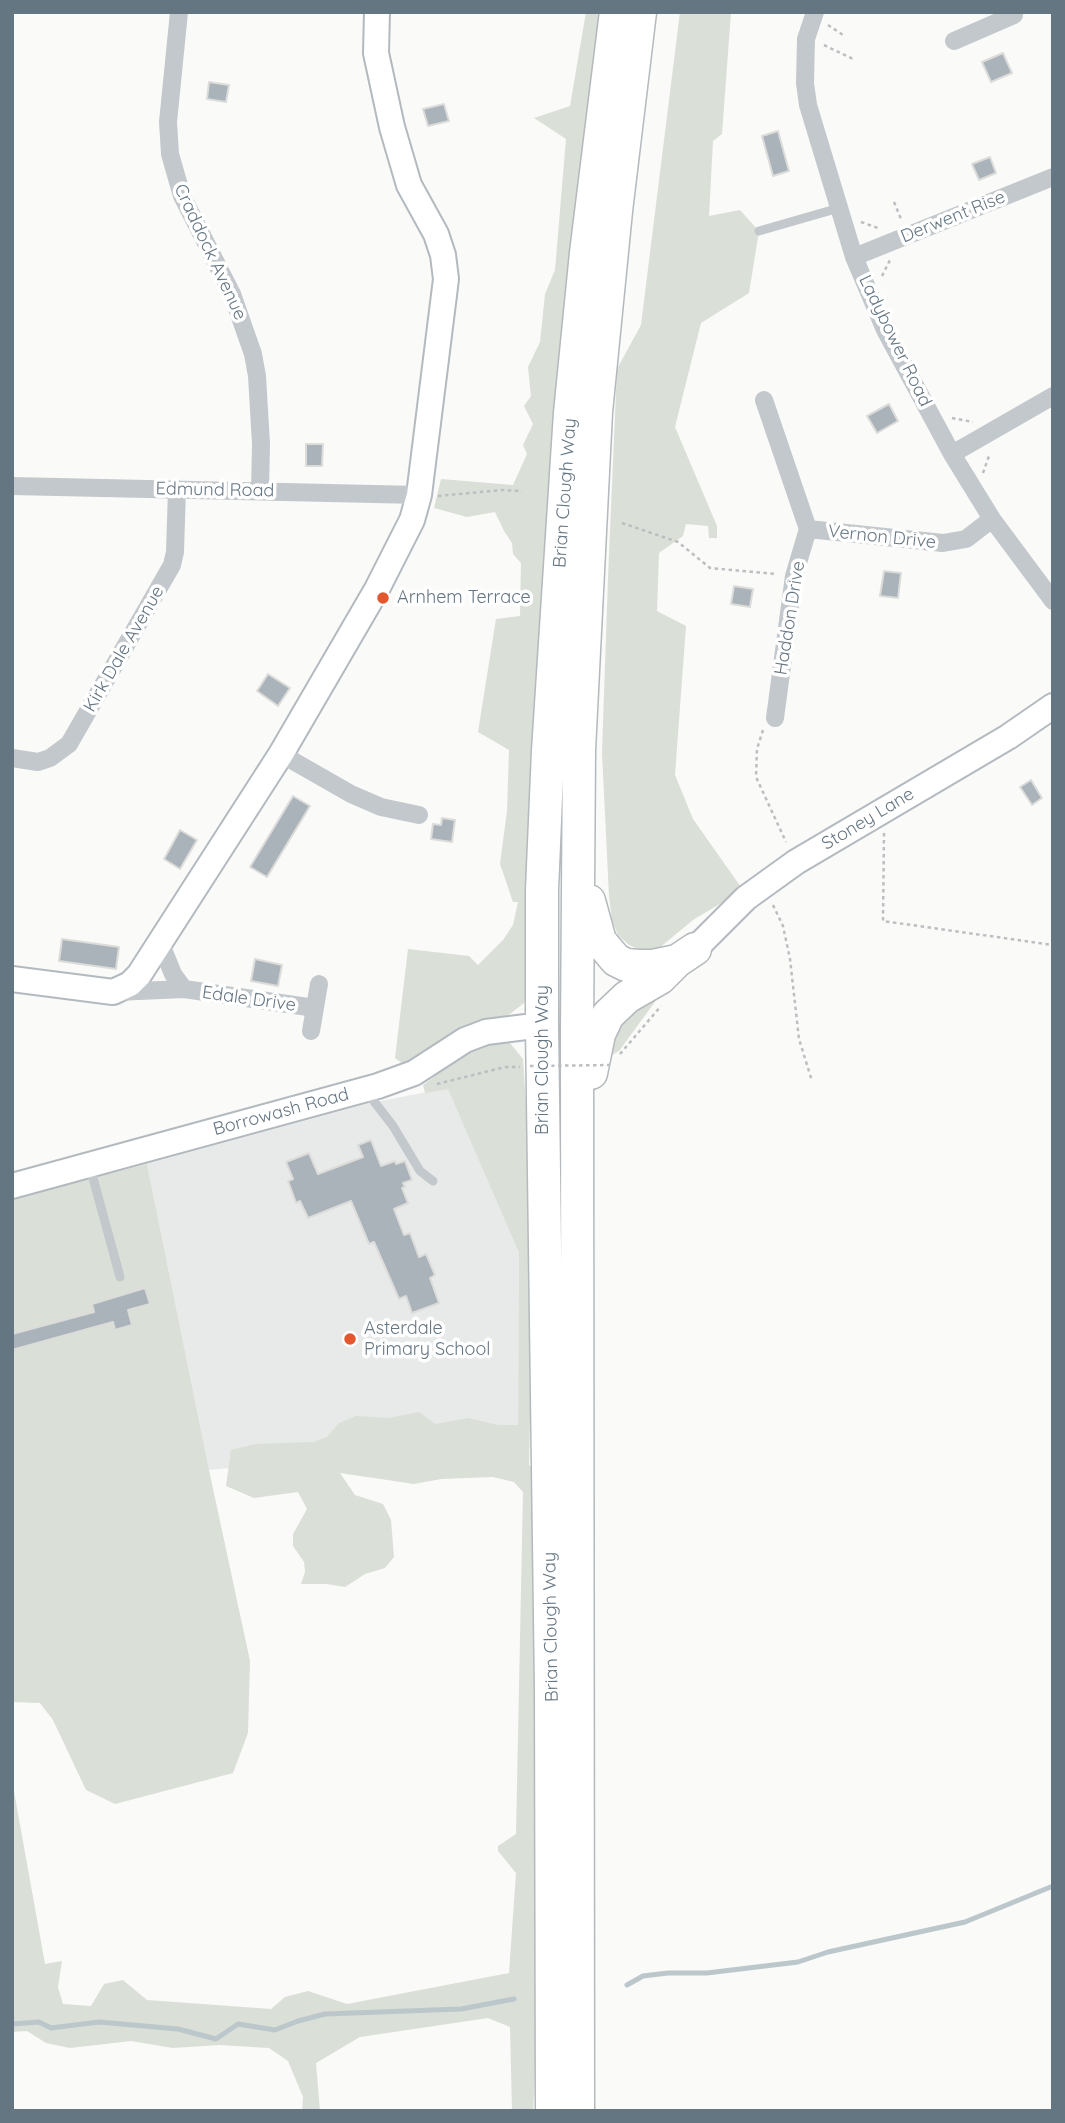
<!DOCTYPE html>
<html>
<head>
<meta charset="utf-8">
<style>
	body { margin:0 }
	#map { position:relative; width:1065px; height:2123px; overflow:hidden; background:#fafaf8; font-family:Quicksand,sans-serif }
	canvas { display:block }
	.frame { position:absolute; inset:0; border:14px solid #657683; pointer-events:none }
</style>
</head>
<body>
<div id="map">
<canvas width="1065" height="2123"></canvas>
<div class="frame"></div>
</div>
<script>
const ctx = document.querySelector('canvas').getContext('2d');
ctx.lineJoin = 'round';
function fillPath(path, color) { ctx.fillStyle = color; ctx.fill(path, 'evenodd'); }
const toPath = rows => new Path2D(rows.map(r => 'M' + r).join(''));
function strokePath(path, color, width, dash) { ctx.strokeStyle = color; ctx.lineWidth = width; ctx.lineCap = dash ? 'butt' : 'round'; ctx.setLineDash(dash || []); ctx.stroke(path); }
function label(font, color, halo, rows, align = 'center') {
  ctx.font = font + ' Quicksand,sans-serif'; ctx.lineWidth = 7; ctx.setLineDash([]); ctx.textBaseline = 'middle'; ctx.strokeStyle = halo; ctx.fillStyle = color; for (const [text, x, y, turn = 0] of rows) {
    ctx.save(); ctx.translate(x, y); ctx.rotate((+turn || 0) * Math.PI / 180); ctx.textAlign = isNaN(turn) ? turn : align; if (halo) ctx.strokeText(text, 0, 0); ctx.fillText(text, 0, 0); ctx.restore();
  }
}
fillPath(toPath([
	[448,1088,519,1253,518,1441,209,1470,147,1164,370,1103]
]), '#e8e9e9');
fillPath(toPath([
	[586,12,607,12,586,123,592,125,552,439,562,448,531,988,524,1003,510,1014,451,1036,408,1068,395,1058,408,949,469,956,478,965,503,940,513,925,518,902,513,902,500,864,507,811,509,750,478,732,496,619,520,616,521,563,513,554,512,543,504,531,495,512,467,517,434,508,441,479,513,485,527,454,523,445,533,424,524,406,531,396,528,367,540,342,545,294,555,270,566,139,534,118,570,106],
	[680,12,731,12,722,134,713,141,709,216,740,210,759,231,749,293,701,323,675,427,717,526,717,538,709,538,708,526,686,524,683,536,659,553,657,611,686,626,675,775,693,819,743,890,693,920,658,949,642,951,629,945,618,935,612,920,609,896,602,753,608,578,617,369,641,325],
	[660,995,619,1051,607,1058,619,1024,627,1015],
	[501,1042,510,1043,523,1059,534,1229,529,1465,538,1474,541,1964,533,2111,512,2111,510,2027,488,2018,360,2037,316,2063,320,2111,302,2111,303,2097,288,2061,269,2048,219,2045,173,2048,131,2041,70,2048,46,2043,27,2031,12,2032,12,1780,45,1964,62,1961,58,1987,63,2004,91,2006,104,1984,123,1980,147,2000,271,2009,285,1997,308,1991,347,2004,509,1973,516,1873,498,1851,498,1846,516,1834,523,1492,514,1482,493,1477,441,1479,414,1484,340,1473,355,1495,383,1504,391,1520,394,1557,385,1568,365,1574,345,1587,327,1584,301,1584,305,1572,304,1562,293,1546,293,1534,307,1509,298,1492,254,1498,226,1486,231,1450,255,1444,314,1442,327,1437,339,1423,356,1416,389,1418,419,1412,435,1424,469,1418,498,1425,518,1425,519,1253,448,1089,425,1093,423,1085,470,1050],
	[147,1164,209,1470,250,1661,248,1733,233,1773,115,1804,86,1790,53,1720,40,1703,12,1702,12,1199]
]), '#dadfd7');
strokePath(toPath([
	[627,1985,643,1976,668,1973,707,1973,798,1962,828,1952,965,1922,1053,1886],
	[12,2024,39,2022,51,2028,99,2022,178,2029,216,2039,238,2024,275,2030,298,2021,325,2014,461,2009,514,1999]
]), '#bbc7cb', 5);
const building = toPath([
	[1003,53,1012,73,991,82,982,62,1003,53],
	[209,82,229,85,226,102,207,99,209,82],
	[444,104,449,121,428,126,423,109,444,104],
	[778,131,789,171,773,176,762,136,778,131],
	[990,157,996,173,979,180,972,164,990,157],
	[889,404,898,421,877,433,867,416,889,404],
	[306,444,323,444,322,466,306,466,306,444],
	[884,571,901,573,898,598,880,596,884,571],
	[734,586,753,589,750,607,731,604,734,586],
	[268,674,290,688,278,706,257,691,268,674],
	[1031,780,1042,798,1032,805,1020,787,1031,780],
	[293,796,310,806,267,877,250,867,293,796],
	[442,818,455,820,452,842,431,839,433,824,441,825,442,818],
	[180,830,197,840,180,869,164,859,180,830],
	[62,939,119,947,116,969,59,961,62,939],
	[255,959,282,965,278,986,251,981,255,959],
	[371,1140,381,1166,395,1161,396,1164,405,1161,412,1180,403,1183,405,1187,402,1188,408,1203,394,1209,404,1235,410,1233,419,1257,426,1254,435,1275,430,1278,439,1303,412,1313,406,1296,399,1299,374,1242,369,1244,351,1201,308,1218,300,1201,296,1203,288,1181,293,1179,286,1162,309,1153,318,1174,363,1157,358,1145,371,1140],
	[145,1288,150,1304,128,1310,132,1325,115,1330,113,1322,12,1350,12,1334,94,1312,92,1304,145,1288]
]);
fillPath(building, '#aab3b9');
strokePath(building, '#dcdcda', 2);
const secondary = toPath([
	[695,949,746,898,796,862,1008,737,1053,706],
	[12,979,113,992,130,984,139,975,281,754,377,589,412,520,419,495,446,279,443,255,436,234,409,185,392,127,376,53,377,12],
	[12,1186,378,1086,414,1073,465,1040,486,1032,542,1025]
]);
const highway = toPath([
	[589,901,600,941,616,960,626,965,639,966,653,966,677,961],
	[591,1073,599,1034,608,1015,627,997,660,978,677,961,695,949],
	[552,2111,551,1689,542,1025,542,890,548,751,570,413,586,253,616,12],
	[578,2111,577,1032,579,750,596,412,616,211,640,12]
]);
strokePath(secondary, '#b3babf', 28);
strokePath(highway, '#b4b9bd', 35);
strokePath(toPath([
	[853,12,854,13],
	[828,25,843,35],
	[824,45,853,59],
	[894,202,901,219],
	[861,222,878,228],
	[882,276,890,260],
	[952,418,973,422],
	[983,473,990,453],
	[438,496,502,490,522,491],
	[622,523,678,542,710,568,776,574],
	[763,730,757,749,756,777,786,842],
	[884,833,883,921,1053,945],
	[773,905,783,926,790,959,799,1039,812,1081],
	[620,1054,661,1006],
	[437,1084,505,1067,520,1067]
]), '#bbbfc2', 2.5, [3.5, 3.5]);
strokePath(toPath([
	[759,231,839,208],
	[366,1091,393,1126,420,1171,433,1181],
	[90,1167,120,1277]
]), '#c3c8cc', 9);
strokePath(toPath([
	[179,12,168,122,170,154,182,196,232,294,253,354,257,376,261,444,260,491],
	[815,12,806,39,805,83,808,105,854,257,885,330,952,454,992,519,1053,601],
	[954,41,1014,15],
	[854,257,1053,177],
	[764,400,808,529,794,576,775,718],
	[952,454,1053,396],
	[12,486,419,495],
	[808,529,943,543,966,539,992,519],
	[281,754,351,794,381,807,419,815],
	[12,758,38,762,50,758,69,744,172,565,175,552,177,489],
	[160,942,173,974,184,989],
	[116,992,184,989,315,1008],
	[311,1031,319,984]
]), '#c3c8cc', 18);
strokePath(secondary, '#fff', 24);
strokePath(highway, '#fff', 32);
strokePath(toPath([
	[530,1066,610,1065]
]), '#bbbfc2', 2.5, [3.5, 3.5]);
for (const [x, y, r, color] of [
	[383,598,7,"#e4572e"],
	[350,1339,7,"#e4572e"]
]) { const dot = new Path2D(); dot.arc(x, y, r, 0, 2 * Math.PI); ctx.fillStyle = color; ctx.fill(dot); strokePath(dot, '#fff', 2.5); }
label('18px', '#657683', '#fff', [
	["Derwent Rise",953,217,-22],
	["Craddock Avenue",210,252,65],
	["Ladybower Road",895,341,64],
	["Edmund Road",215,490,1],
	["Brian Clough Way",565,493,-86],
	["Vernon Drive",882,537,6],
	["Haddon Drive",790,618,-81],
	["Kirk Dale Avenue",124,649,-60],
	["Stoney Lane",868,819,-31],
	["Edale Drive",249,999,8],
	["Brian Clough Way",543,1060,-90],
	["Borrowash Road",281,1112,-15],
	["Brian Clough Way",551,1627,-91]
]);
label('18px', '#657683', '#fff', [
	["Arnhem Terrace",397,598],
	["Asterdale",364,1329],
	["Primary School",364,1350]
], 'left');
</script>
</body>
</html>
